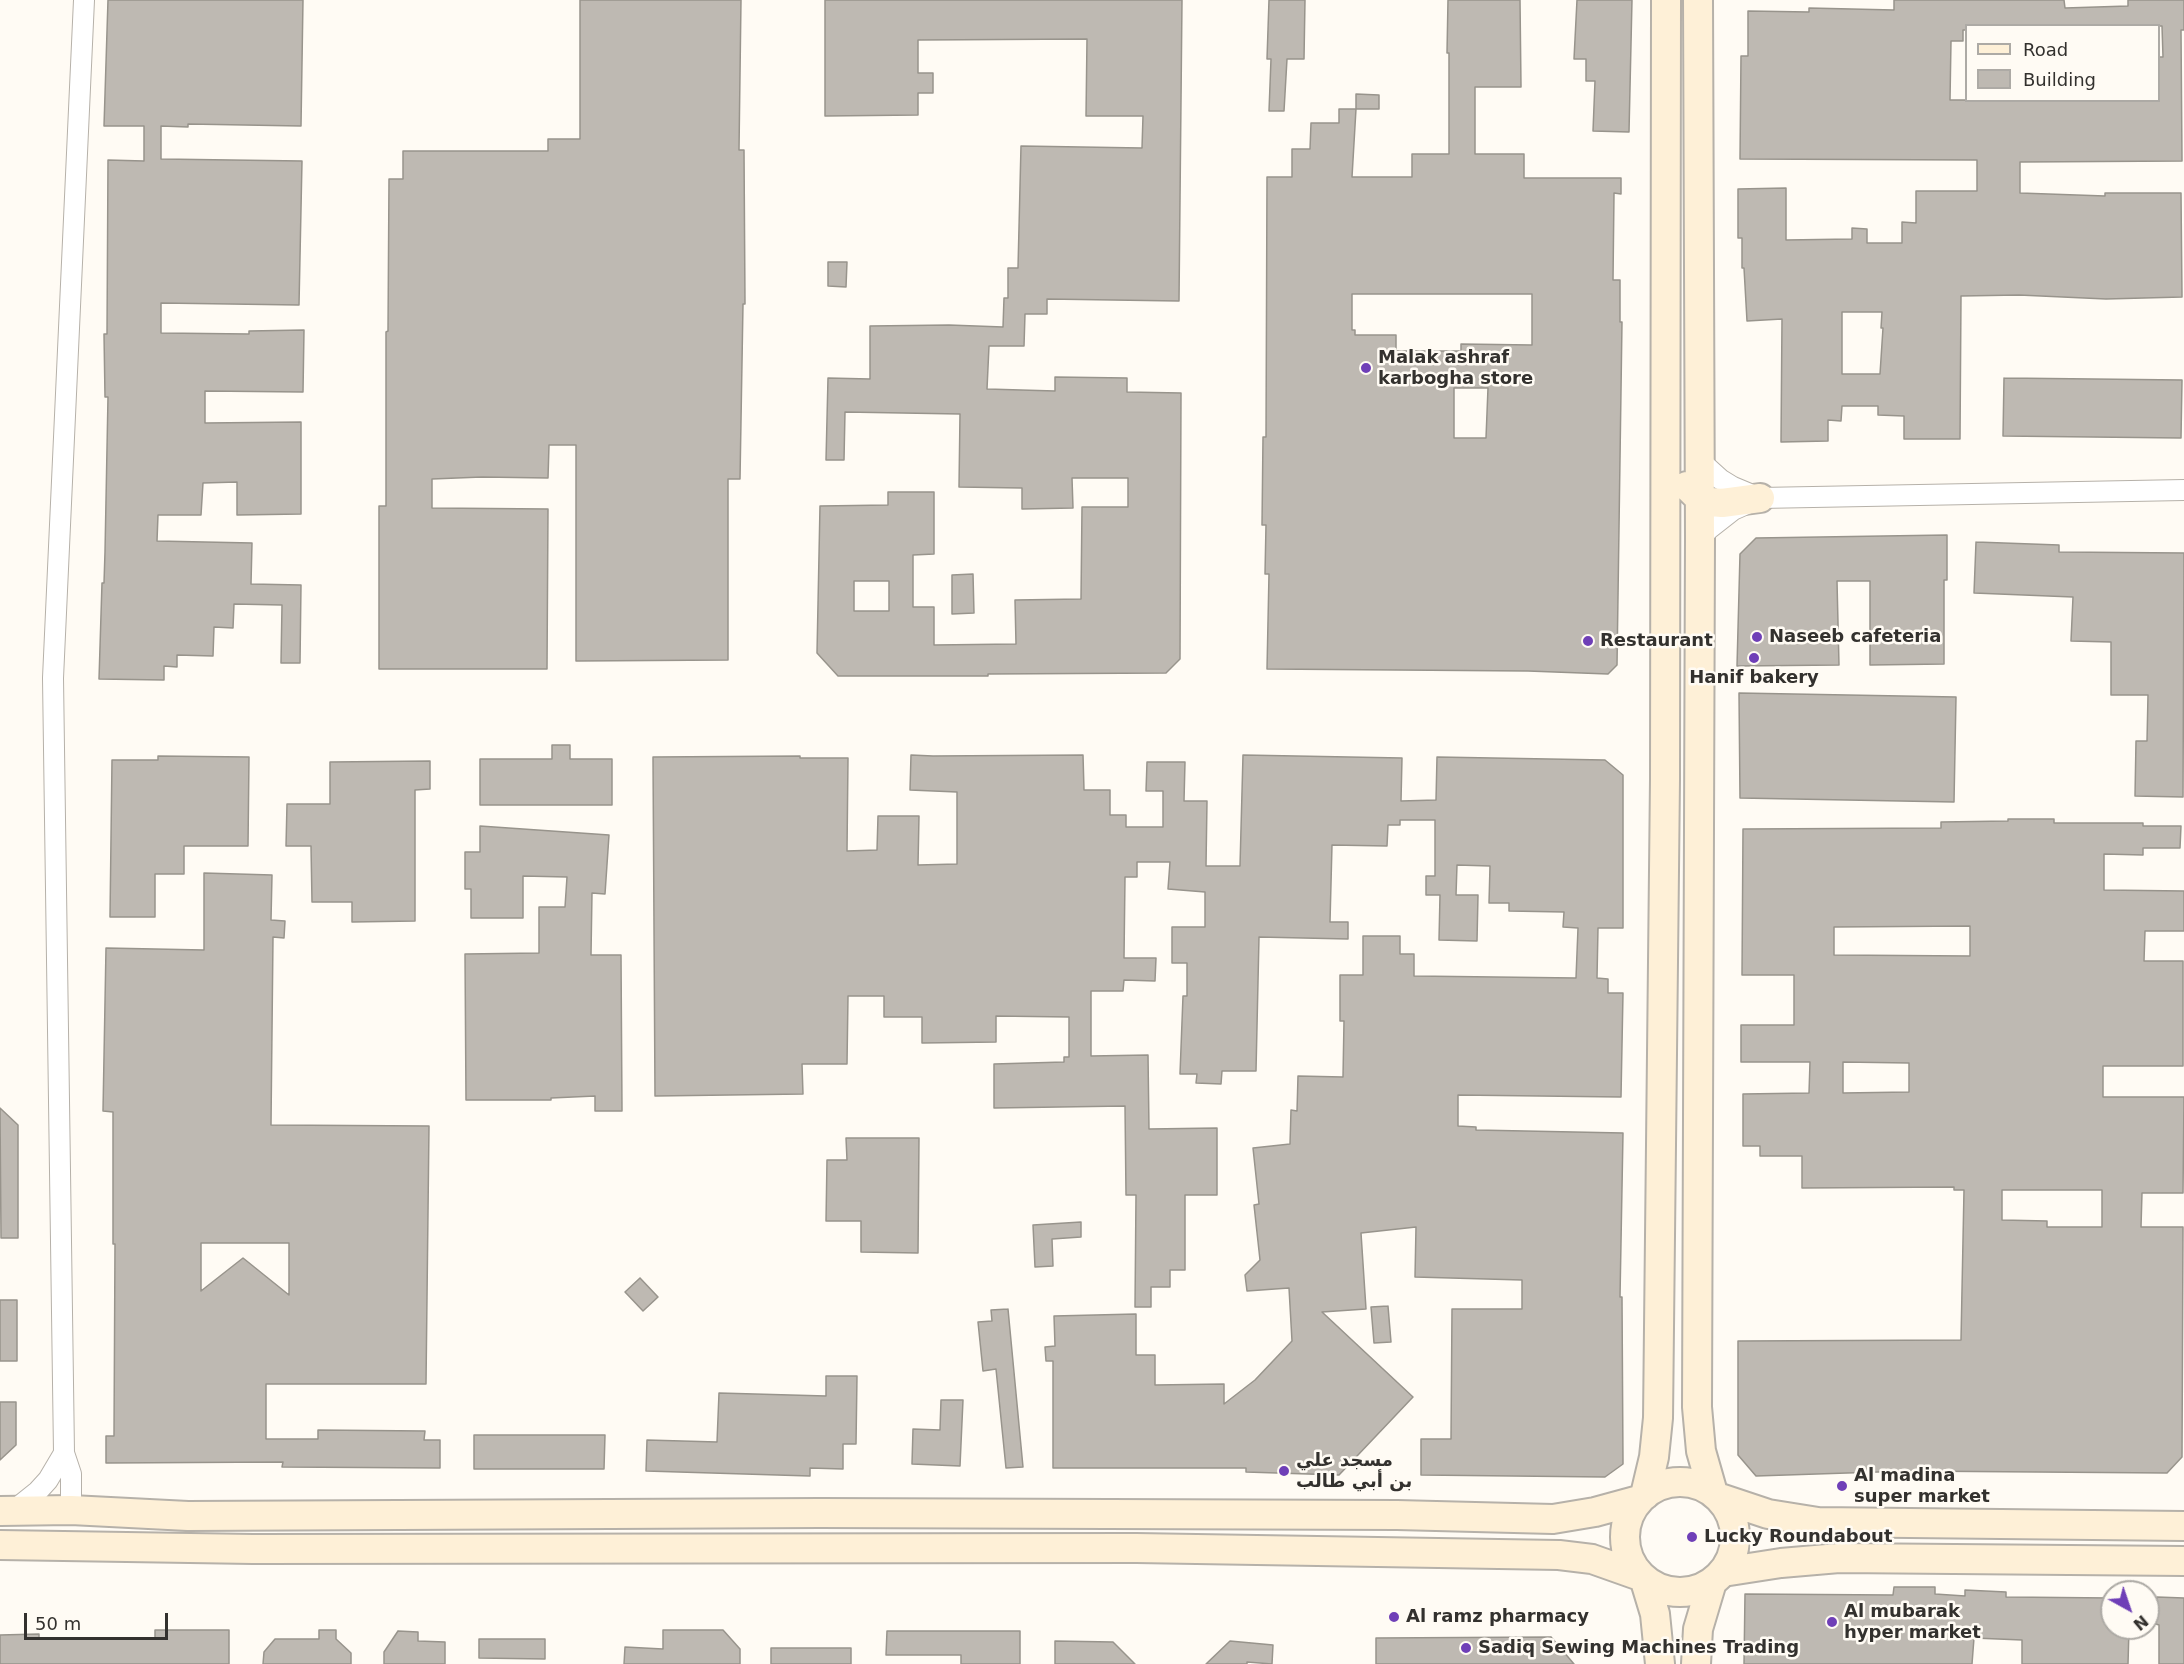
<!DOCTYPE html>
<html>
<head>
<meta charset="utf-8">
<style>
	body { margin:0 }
	#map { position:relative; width:2184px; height:1664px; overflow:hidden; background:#fffbf4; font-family:"DejaVu Sans",sans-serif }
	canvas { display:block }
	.legend { position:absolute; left:1965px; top:24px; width:195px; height:78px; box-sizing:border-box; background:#fffbf4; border:2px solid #adaaa5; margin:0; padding:8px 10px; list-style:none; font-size:18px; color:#33312e }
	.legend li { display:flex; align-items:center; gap:12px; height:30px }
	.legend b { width:30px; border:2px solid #adaaa5 }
	.north { position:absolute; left:2100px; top:1580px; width:60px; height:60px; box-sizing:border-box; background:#fffbf4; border:2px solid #adaaa5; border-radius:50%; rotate:140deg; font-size:16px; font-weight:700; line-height:24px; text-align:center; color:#33312e }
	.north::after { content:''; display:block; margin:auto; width:21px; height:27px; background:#6f3fb7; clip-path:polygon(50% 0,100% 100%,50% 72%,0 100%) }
	.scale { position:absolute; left:24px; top:1613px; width:144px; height:27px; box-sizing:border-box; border:3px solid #33312e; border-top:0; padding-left:8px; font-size:18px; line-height:21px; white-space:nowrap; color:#33312e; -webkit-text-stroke:4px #fffbf4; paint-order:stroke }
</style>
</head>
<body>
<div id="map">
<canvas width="2184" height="1664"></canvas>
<ul class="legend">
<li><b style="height:8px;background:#fef0d7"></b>Road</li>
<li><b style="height:16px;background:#beb9b2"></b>Building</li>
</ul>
<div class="north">N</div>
<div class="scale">50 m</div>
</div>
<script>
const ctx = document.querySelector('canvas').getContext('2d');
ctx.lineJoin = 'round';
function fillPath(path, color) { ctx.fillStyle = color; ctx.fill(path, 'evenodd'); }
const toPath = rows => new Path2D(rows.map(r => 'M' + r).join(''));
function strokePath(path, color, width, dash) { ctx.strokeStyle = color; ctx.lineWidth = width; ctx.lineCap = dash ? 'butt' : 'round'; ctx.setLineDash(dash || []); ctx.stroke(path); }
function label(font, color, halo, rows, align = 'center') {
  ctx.font = font + ' "DejaVu Sans",Cairo,sans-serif'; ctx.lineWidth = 5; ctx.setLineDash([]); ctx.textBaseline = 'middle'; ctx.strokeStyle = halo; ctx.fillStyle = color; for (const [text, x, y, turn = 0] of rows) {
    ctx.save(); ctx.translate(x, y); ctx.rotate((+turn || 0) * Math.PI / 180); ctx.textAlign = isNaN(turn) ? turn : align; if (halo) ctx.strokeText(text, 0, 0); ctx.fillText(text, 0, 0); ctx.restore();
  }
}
const building = toPath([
	[108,0,303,0,301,126,188,124,188,127,161,126,161,159,302,161,299,305,161,303,161,333,249,334,249,331,304,330,303,392,205,391,205,423,301,422,301,514,237,515,237,482,203,483,201,515,158,515,157,541,252,543,251,584,301,585,300,663,281,663,282,605,234,604,233,628,214,627,213,656,177,655,177,667,164,666,164,680,99,679,102,583,104,583,105,552,108,397,105,397,104,334,107,334,108,160,144,161,144,126,104,126,108,0],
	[580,0,741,0,739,150,744,150,745,304,743,304,740,479,728,479,728,660,576,661,576,445,549,445,548,478,482,477,432,479,432,508,548,509,547,669,379,669,379,506,386,506,386,332,388,331,389,179,403,179,403,151,548,151,548,139,580,139,580,0],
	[825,0,1182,0,1179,301,1047,299,1047,314,1025,314,1024,346,989,346,987,389,1055,391,1055,377,1127,378,1127,392,1181,393,1180,659,1166,673,988,674,988,676,838,676,817,653,820,506,888,505,888,492,934,492,934,554,913,555,913,607,934,607,934,645,1016,644,1015,600,1081,599,1082,507,1128,507,1128,478,1072,478,1073,508,1022,509,1022,488,959,487,960,414,845,412,844,460,826,460,828,378,870,379,870,326,949,325,1003,327,1004,298,1008,298,1008,268,1018,268,1021,146,1142,148,1143,116,1086,116,1087,39,918,40,918,73,933,73,933,93,918,93,918,115,825,116,825,0],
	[854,581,889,581,889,611,854,611,854,581],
	[1269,0,1305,0,1304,59,1287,59,1284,111,1269,111,1271,59,1267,59,1269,0],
	[1448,0,1520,0,1521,87,1475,87,1475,154,1524,154,1524,178,1621,178,1621,194,1614,193,1613,280,1620,280,1620,322,1622,322,1617,665,1608,674,1528,671,1267,669,1269,574,1265,574,1266,525,1262,525,1263,437,1266,437,1267,177,1292,177,1292,149,1310,149,1311,123,1339,123,1339,109,1356,109,1352,177,1412,177,1412,154,1449,154,1449,53,1447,53,1448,0],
	[1352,294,1532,294,1532,345,1461,344,1461,351,1396,351,1396,335,1355,335,1355,330,1352,330,1352,294],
	[1454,388,1488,388,1486,438,1454,438,1454,388],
	[1577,0,1632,0,1629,132,1593,131,1595,81,1586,81,1586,59,1574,59,1577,0],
	[1894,0,2064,0,2065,8,2128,6,2128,0,2184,0,2184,30,2181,30,2182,161,2020,162,2020,193,2105,196,2105,193,2181,193,2182,297,2106,299,2019,295,1961,296,1960,439,1904,439,1904,416,1878,415,1878,406,1842,406,1841,421,1828,420,1828,441,1781,442,1782,319,1747,321,1744,268,1742,268,1742,238,1738,238,1738,189,1786,188,1786,240,1852,239,1852,228,1867,229,1867,243,1902,243,1902,222,1916,223,1916,191,1977,191,1977,160,1740,159,1741,56,1748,56,1748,11,1809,12,1809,8,1894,10,1894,0],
	[1966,26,2162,26,2163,57,2158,57,2158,100,1950,100,1951,41,1963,41,1963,30,1966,30,1966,26],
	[1842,312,1882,312,1881,328,1883,328,1880,374,1842,374,1842,312],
	[1356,94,1379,95,1379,109,1356,109,1356,94],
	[828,262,847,262,846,287,828,286,828,262],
	[2004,378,2182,380,2181,438,2003,436,2004,378],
	[1947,535,1947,580,1944,580,1944,664,1870,665,1870,581,1837,581,1839,665,1737,666,1740,554,1756,538,1947,535],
	[1976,542,2059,545,2059,552,2184,553,2183,797,2135,796,2136,741,2147,741,2148,695,2111,695,2111,642,2071,641,2073,597,1974,593,1976,542],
	[973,574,974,613,952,614,952,575,973,574],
	[1739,693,1956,697,1954,802,1740,798,1739,693],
	[552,745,570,745,570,759,612,759,612,805,480,805,480,759,552,759,552,745],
	[911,755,933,756,1083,755,1084,790,1110,790,1110,815,1126,815,1126,827,1163,827,1163,791,1146,791,1147,762,1185,762,1184,801,1207,801,1206,866,1240,866,1243,755,1402,758,1401,801,1436,800,1437,757,1605,760,1623,775,1623,928,1598,928,1597,978,1608,979,1608,993,1623,993,1621,1097,1458,1095,1458,1126,1476,1127,1476,1130,1623,1133,1620,1297,1622,1297,1623,1464,1605,1477,1421,1475,1421,1439,1451,1439,1452,1309,1522,1309,1522,1280,1415,1277,1416,1227,1361,1233,1366,1309,1322,1312,1413,1397,1339,1475,1246,1472,1246,1468,1053,1468,1053,1361,1046,1361,1045,1347,1055,1346,1054,1316,1136,1314,1136,1355,1155,1355,1155,1385,1224,1384,1224,1404,1255,1380,1292,1341,1289,1288,1247,1291,1245,1275,1260,1260,1254,1205,1259,1204,1253,1148,1290,1144,1291,1110,1297,1111,1298,1076,1343,1077,1344,1021,1340,1021,1340,975,1363,975,1363,936,1400,936,1400,954,1414,954,1414,976,1576,978,1578,928,1563,927,1564,912,1509,911,1509,903,1489,903,1490,866,1457,865,1456,895,1478,895,1477,941,1439,940,1440,895,1426,895,1426,876,1435,876,1435,820,1400,820,1400,825,1388,825,1387,846,1332,845,1330,922,1348,922,1348,939,1259,937,1256,1071,1222,1071,1221,1084,1196,1083,1197,1074,1180,1074,1183,996,1187,996,1187,963,1172,963,1172,927,1205,927,1205,892,1168,889,1170,862,1137,862,1137,877,1125,877,1124,958,1156,958,1155,981,1124,980,1123,991,1091,991,1091,1056,1148,1055,1149,1129,1217,1128,1217,1195,1185,1195,1185,1270,1170,1270,1170,1287,1151,1287,1151,1307,1135,1307,1136,1195,1126,1195,1125,1106,994,1108,994,1064,1064,1062,1064,1057,1069,1057,1069,1017,996,1016,996,1042,922,1043,922,1017,884,1017,884,996,848,996,847,1064,802,1064,803,1094,655,1096,653,757,800,756,800,758,848,758,847,851,877,850,878,816,919,816,918,865,957,864,957,792,910,790,911,755],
	[158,756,249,757,248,846,184,846,184,874,155,874,155,917,110,917,112,760,158,760,158,756],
	[430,761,430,789,415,790,415,921,352,922,352,902,312,902,311,846,286,846,287,804,330,804,330,762,430,761],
	[2008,819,2054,819,2054,823,2143,823,2143,826,2181,826,2180,848,2143,848,2143,855,2104,854,2104,890,2184,891,2184,931,2145,931,2144,961,2183,961,2183,1066,2103,1066,2103,1097,2184,1097,2183,1193,2142,1193,2141,1227,2183,1227,2182,1457,2167,1473,1908,1471,1756,1476,1738,1455,1738,1341,1961,1340,1964,1190,1954,1190,1954,1187,1802,1188,1802,1156,1760,1156,1760,1146,1743,1146,1743,1094,1809,1093,1810,1062,1741,1062,1741,1025,1794,1025,1794,975,1742,975,1743,829,1941,828,1941,822,2008,821,2008,819],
	[1970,926,1970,956,1834,955,1834,927,1970,926],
	[1843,1062,1909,1063,1909,1092,1843,1093,1843,1062],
	[2002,1190,2102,1190,2102,1227,2047,1227,2047,1221,2002,1220,2002,1190],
	[480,826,609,835,605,894,592,893,591,955,621,955,622,1111,595,1111,595,1096,551,1098,551,1100,466,1100,465,954,539,953,539,907,565,907,567,877,523,876,523,918,471,918,471,889,465,889,465,852,480,852,480,826],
	[204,873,272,875,271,920,285,921,284,938,273,937,271,1125,429,1126,426,1384,266,1384,266,1439,318,1439,318,1430,425,1431,424,1440,440,1440,440,1468,282,1467,283,1462,106,1463,106,1436,114,1436,115,1244,113,1244,113,1112,103,1111,106,948,204,950,204,873],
	[201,1243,289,1243,289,1295,243,1258,201,1291,201,1243],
	[0,1108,18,1125,18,1238,1,1238,0,1108],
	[846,1138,919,1138,918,1253,861,1252,861,1221,826,1221,827,1160,847,1160,846,1138],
	[1081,1222,1081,1237,1052,1239,1053,1266,1035,1267,1033,1225,1081,1222],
	[640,1278,658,1297,643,1311,625,1292,640,1278],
	[0,1300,17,1300,17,1361,0,1361,0,1300],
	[1388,1306,1391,1342,1374,1343,1371,1307,1388,1306],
	[1008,1309,1023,1467,1006,1468,996,1369,983,1371,978,1322,992,1321,991,1310,1008,1309],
	[826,1376,857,1376,856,1444,843,1444,843,1469,810,1468,810,1476,646,1471,647,1440,717,1442,719,1393,826,1396,826,1376],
	[941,1400,963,1400,960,1466,912,1464,913,1429,940,1430,941,1400],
	[0,1402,16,1402,16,1445,0,1460,0,1402],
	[474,1435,605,1435,604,1469,474,1469,474,1435],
	[1894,1587,1935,1587,1935,1594,1965,1596,1965,1590,2006,1592,2006,1597,2112,1598,2112,1628,2129,1628,2128,1664,2022,1664,2022,1640,1974,1638,1972,1664,1744,1664,1745,1594,1893,1595,1894,1587],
	[2157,1597,2184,1598,2184,1664,2159,1664,2159,1625,2156,1624,2157,1597],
	[155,1630,229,1630,229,1664,0,1664,0,1635,39,1634,39,1638,155,1639,155,1630],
	[319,1630,336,1630,336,1639,351,1653,351,1664,263,1664,264,1652,275,1639,319,1639,319,1630],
	[663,1630,723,1630,740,1649,740,1664,624,1664,625,1647,663,1649,663,1630],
	[398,1631,418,1632,418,1641,445,1642,445,1664,384,1664,384,1652,398,1631],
	[887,1631,1020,1631,1020,1664,961,1664,961,1655,886,1655,887,1631],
	[1551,1637,1574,1664,1376,1664,1376,1638,1551,1637],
	[479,1639,545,1639,545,1659,479,1658,479,1639],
	[1055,1641,1113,1642,1135,1664,1055,1664,1055,1641],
	[1230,1641,1273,1645,1272,1664,1247,1662,1247,1664,1206,1664,1230,1641],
	[771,1648,851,1648,851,1664,771,1664,771,1648]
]);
fillPath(building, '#beb9b2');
strokePath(building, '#98948c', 1.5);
const minor = toPath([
	[1699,460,1720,479,1733,487,1757,497],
	[1700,538,1710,528,1733,510,1760,498,2184,490],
	[71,1510,71,1474,64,1453,53,678,84,0],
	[13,1511,38,1491,48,1480,64,1453]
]);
const secondary = toPath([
	[1698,0,1700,538,1697,1407,1701,1451,1713,1493],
	[1687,486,1699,498,1711,502,1722,503,1760,498],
	'1625 1537a55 55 0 1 1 110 0a55 55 0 1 1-110 0Z',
	[1645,1495,1654,1457,1658,1418,1665,779,1666,0],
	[1720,1498,1768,1514,1818,1522,2184,1526],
	[0,1511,71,1510,188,1516,820,1513,1397,1515,1553,1519,1595,1512,1639,1500],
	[0,1545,253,1549,1136,1548,1559,1555,1592,1559,1640,1576],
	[1723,1572,1781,1563,1839,1558,2184,1561],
	[1645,1581,1655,1614,1660,1664],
	[1696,1664,1698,1629,1712,1582]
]);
strokePath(minor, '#b6b1a9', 22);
strokePath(secondary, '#b6b1a9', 32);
strokePath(minor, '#fff', 20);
strokePath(secondary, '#fef0d7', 28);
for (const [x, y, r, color] of [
	[1366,368,6,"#6f3fb7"],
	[1757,637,6,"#6f3fb7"],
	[1588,641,6,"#6f3fb7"],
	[1754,658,6,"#6f3fb7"],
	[1284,1471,6,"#6f3fb7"],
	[1842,1486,6,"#6f3fb7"],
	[1692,1537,6,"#6f3fb7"],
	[1394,1617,6,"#6f3fb7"],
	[1832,1622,6,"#6f3fb7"],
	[1466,1648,6,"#6f3fb7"]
]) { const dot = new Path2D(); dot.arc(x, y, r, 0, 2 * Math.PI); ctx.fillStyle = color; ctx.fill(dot); strokePath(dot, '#fffbf4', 2); }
label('bold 18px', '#33312e', '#fffbf4', [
	["Malak ashraf",1378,358],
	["karbogha store",1378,379],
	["Naseeb cafeteria",1769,637],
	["Restaurant",1600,641],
	["Hanif bakery",1754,678,"center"],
	["مسجد علي",1296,1461],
	["بن أبي طالب",1296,1482],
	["Al madina",1854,1476],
	["super market",1854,1497],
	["Lucky Roundabout",1704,1537],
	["Al mubarak",1844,1612],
	["hyper market",1844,1633],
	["Al ramz pharmacy",1406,1617],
	["Sadiq Sewing Machines Trading",1478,1648]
], 'left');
</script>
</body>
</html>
